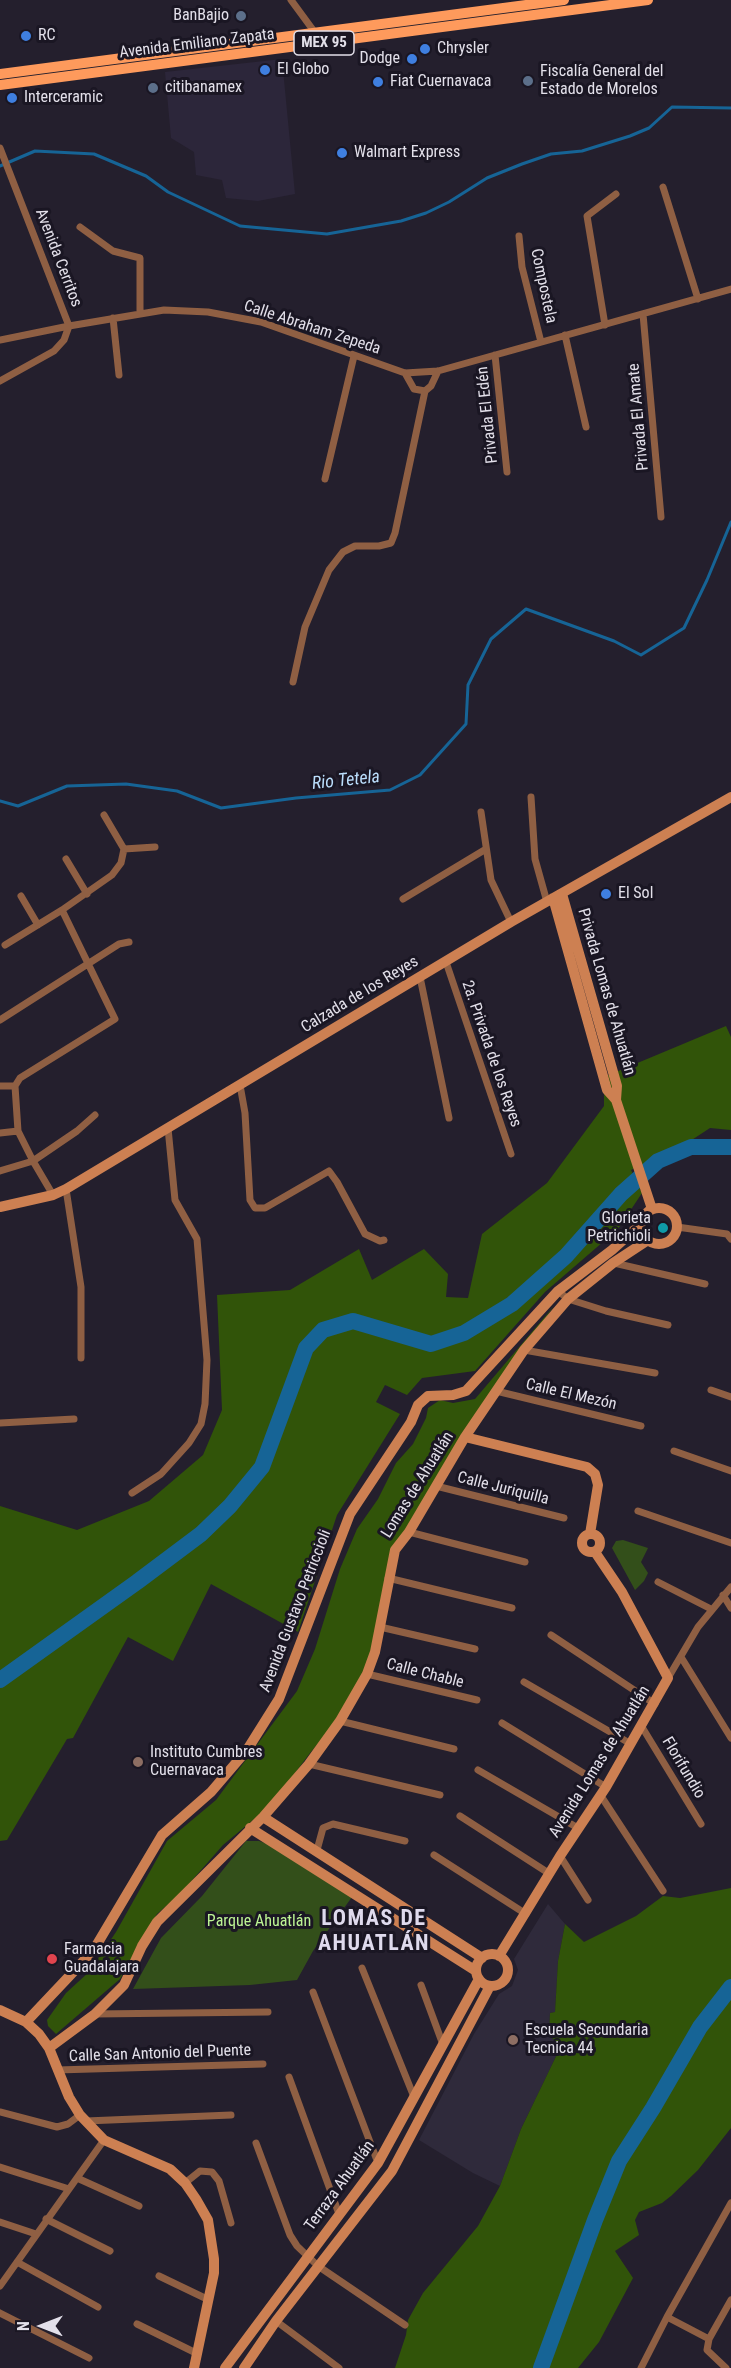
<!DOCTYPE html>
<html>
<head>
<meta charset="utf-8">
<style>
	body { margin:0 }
	#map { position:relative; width:731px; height:2368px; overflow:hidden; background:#241f2d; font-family:"Roboto Condensed",sans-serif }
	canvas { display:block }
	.north { position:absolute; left:12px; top:2296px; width:60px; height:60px; -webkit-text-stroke:4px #1a1623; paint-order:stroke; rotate:270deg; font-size:16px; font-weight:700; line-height:24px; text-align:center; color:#e3e0ea }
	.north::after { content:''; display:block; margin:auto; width:21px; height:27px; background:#e3e0ea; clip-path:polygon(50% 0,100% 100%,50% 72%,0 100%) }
</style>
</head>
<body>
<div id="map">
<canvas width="731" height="2368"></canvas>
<div class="north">N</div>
</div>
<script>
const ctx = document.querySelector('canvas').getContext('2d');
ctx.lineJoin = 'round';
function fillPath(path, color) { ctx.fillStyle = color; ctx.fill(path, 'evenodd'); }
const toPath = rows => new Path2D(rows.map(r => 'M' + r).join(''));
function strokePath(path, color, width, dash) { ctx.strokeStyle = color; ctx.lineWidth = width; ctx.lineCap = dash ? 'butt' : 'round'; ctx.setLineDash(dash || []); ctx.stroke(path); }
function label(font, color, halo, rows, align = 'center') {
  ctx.font = font + ' "Roboto Condensed",sans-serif'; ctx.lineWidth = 6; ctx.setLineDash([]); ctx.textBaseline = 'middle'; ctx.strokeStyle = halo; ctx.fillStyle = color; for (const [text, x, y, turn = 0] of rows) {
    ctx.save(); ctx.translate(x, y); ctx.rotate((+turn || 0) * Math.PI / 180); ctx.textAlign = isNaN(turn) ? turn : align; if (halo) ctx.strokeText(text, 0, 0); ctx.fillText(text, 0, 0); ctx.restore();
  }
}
fillPath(toPath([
	[282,59,295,194,258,201,226,198,222,180,196,175,194,152,171,138,165,72]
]), '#2c263a');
fillPath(toPath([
	[548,1904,565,1924,558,1961,555,2012,550,2013,549,2035,561,2046,521,2129,500,2186,473,2173,419,2140,474,2034,499,1994,512,1986,518,1970,514,1959]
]), '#2f2a3b');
fillPath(toPath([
	[623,1540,648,1548,641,1562,648,1573,644,1581,635,1590,612,1548,616,1541],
	[246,1841,259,1841,276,1847,352,1897,313,1951,297,1980,250,1985,133,1989,161,1938,202,1896]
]), '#334f1a');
fillPath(toPath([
	[726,1026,731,1037,731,1130,710,1128,678,1149,631,1170,642,1193,618,1229,545,1292,475,1371,422,1378,407,1395,385,1385,376,1402,400,1414,337,1515,298,1632,211,1584,173,1661,128,1637,73,1738,67,1739,7,1840,0,1841,0,1506,77,1530,149,1501,203,1455,222,1410,217,1295,290,1290,359,1249,372,1280,424,1249,448,1274,446,1297,468,1298,482,1234,547,1183,604,1106,604,1077],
	[554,1306,502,1379,397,1547,374,1654,336,1722,310,1753,271,1805,223,1845,180,1894,157,1914,120,1979,56,2034,48,2026,47,2020,66,1993,89,1972,116,1932,167,1841,216,1800,297,1691,315,1649,340,1569,357,1529,378,1499,396,1463,413,1444,426,1418,428,1408,440,1400,453,1403,475,1399],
	[731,1888,731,2128,698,2170,671,2196,662,2203,639,2212,635,2220,639,2235,615,2251,633,2278,599,2342,578,2368,395,2368,406,2335,408,2320,423,2293,478,2226,500,2186,521,2129,561,2046,549,2035,550,2013,555,2012,558,1961,565,1924,584,1942,636,1916,663,1896,680,1898]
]), '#315409');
strokePath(toPath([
	[0,166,35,151,94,154,146,176,168,192,240,226,327,234,401,221,426,213,449,202,487,178,522,164,551,154,582,151,630,136,649,128,672,107,731,108],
	[0,801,18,806,67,786,126,784,177,791,221,808,296,798,390,790,420,775,466,724,468,685,491,639,526,609,614,641,641,655,684,628,707,580,731,522]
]), '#166496', 3);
strokePath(toPath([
	[0,1680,137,1582,201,1534,230,1506,262,1467,306,1348,323,1330,353,1321,431,1344,464,1333,512,1304,566,1256,621,1194,658,1161,691,1147,731,1147],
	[541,2368,595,2220,619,2161,653,2108,700,2027,731,1987]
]), '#166496', 16);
strokePath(toPath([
	[291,0,316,34],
	[0,148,69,326,64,340,54,351,0,381],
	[663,187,698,299],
	[80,227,113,251,140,258,140,314],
	[519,236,522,267,541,342],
	[643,314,661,517],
	[113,318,119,375],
	[605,325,587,216,616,194],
	[565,335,586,427],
	[0,340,69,326,164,310,208,312,261,322,405,373,438,371,731,289],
	[495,355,507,472],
	[405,373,414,389,425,391,431,386,438,371],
	[325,479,354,356],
	[293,682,305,627,329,570,343,552,355,546,379,546,391,543,395,533,425,391],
	[531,797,535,859,547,902],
	[481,812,491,880,511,922],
	[104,815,124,849],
	[124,849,155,847],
	[66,859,87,894],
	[21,896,38,925],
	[403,899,486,849],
	[5,945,62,910,112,875,121,863,124,849],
	[446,962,511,1154],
	[420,977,449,1118],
	[0,1020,119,944,129,942],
	[240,1085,245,1113,250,1200,255,1208,265,1208,329,1171,337,1182,365,1234,380,1241,384,1240],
	[0,1086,15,1086],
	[0,1133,18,1131],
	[0,1171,33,1161,77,1131,95,1115],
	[66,1189,81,1287,81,1358],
	[53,1195,33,1161,18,1131,15,1086,20,1078,115,1019,62,910],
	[677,1227,727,1234,731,1239],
	[614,1263,705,1284],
	[558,1291,568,1299,606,1311,668,1325],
	[524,1350,655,1373],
	[711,1390,731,1397],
	[496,1391,641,1426],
	[0,1423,74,1419],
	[674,1451,731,1471],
	[436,1486,564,1518],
	[132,1493,161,1474,189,1443,201,1424,205,1404,207,1360,197,1239,175,1200,168,1128],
	[638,1511,731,1543],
	[409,1532,525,1562],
	[388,1578,512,1608],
	[658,1582,711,1609],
	[723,1595,731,1608],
	[380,1627,475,1649],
	[551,1635,655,1704],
	[681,1657,731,1738],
	[367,1674,477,1700],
	[668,1678,698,1627,731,1587],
	[524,1682,631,1744],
	[340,1721,454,1749],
	[502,1723,606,1787],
	[642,1727,701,1824],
	[309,1764,440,1795],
	[478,1770,578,1828],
	[601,1796,663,1891],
	[460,1816,550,1874],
	[317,1850,323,1828,333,1824,405,1841],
	[434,1855,526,1914],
	[560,1856,588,1900],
	[362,1968,414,2097],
	[421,1985,442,2042],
	[313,1992,378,2163],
	[95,2014,268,2012],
	[57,2070,263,2064],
	[289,2077,339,2214],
	[0,2112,57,2127,68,2124,80,2115],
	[86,2121,231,2115],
	[256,2143,290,2235,297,2246,318,2266,405,2325],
	[0,2167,69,2189],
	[77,2178,139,2206],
	[185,2183,200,2171,212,2172,219,2181,231,2223],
	[46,2219,110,2251],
	[0,2222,36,2234],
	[17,2262,98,2307],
	[159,2276,209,2300],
	[0,2286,104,2140],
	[0,2313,89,2358],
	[667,2317,709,2339],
	[276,2321,339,2368],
	[137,2324,196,2353],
	[641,2368,667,2317,731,2203],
	[726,2368,707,2350,709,2339,731,2300]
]), '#8f5f43', 7);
strokePath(toPath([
	[562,894,617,1086,616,1100],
	[553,898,607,1090,616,1100,652,1209],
	[0,1207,53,1195,66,1189,511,922,731,797],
	'641 1226a18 18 0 1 1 36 0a18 18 0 1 1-36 0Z',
	[465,1437,587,1467,595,1474,598,1485,590,1534],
	'582 1543a9 9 0 1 1 18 0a9 9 0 1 1-18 0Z',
	[263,1817,482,1958],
	[250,1828,476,1971],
	'476 1970a16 16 0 1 1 32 0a16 16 0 1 1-32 0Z',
	[499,1956,560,1856,606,1787,668,1678,622,1592,595,1552],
	[0,2010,26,2022,39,2034,49,2048,69,2097,80,2115,104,2140,170,2169,185,2183,196,2199,208,2220,214,2259,214,2273,194,2368],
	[26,2022,93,1951,162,1835,211,1792,247,1750,279,1699,350,1514,411,1422,418,1405,428,1396,453,1395,466,1391,558,1291,612,1250,641,1224],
	[49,2048,95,2014,124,1985,142,1946,157,1922,263,1817,309,1764,340,1721,367,1674,375,1652,395,1550,409,1532,465,1437,524,1350,568,1299,613,1263,648,1240],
	[225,2368,378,2163,479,1979],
	[244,2368,276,2321,392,2171,490,1986]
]), '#cd8052', 10);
strokePath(toPath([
	[0,74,564,0],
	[0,85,648,0]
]), '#fe9a5c', 10);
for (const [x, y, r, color] of [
	[241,16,6,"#5c6f8a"],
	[26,36,6,"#3f7fe0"],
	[425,49,6,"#3f7fe0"],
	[412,59,6,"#3f7fe0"],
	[265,70,6,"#3f7fe0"],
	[528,81,6,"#5c6f8a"],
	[378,82,6,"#3f7fe0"],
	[153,88,6,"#5c6f8a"],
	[12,98,6,"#3f7fe0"],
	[342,153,6,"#3f7fe0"],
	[606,894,6,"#3f7fe0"],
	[663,1228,6,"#0f9aa8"],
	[138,1762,6,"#8d6e63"],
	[52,1959,6,"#e0444e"],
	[513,2040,6,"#8d6e63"]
]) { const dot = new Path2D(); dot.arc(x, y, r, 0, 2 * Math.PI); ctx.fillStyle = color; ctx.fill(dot); strokePath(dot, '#1a1623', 2); }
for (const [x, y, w] of [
	[324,43,60]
]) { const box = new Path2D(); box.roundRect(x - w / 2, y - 12, w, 24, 4.5); ctx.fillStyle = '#1a1623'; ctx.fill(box); strokePath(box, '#e3e0ea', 1.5); }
label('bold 15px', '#e3e0ea', null, [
	["MEX 95",324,43]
]);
label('16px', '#e3e0ea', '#1a1623', [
	["BanBajio",229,16,"right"],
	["RC",38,36],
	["Chrysler",437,49],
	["Dodge",400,59,"right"],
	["El Globo",277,70],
	["Fiscalía General del",540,72],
	["Estado de Morelos",540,90],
	["Fiat Cuernavaca",390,82],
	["citibanamex",165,88],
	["Interceramic",24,98],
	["Walmart Express",354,153],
	["El Sol",618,894],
	["Glorieta",651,1219,"right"],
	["Petrichioli",651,1237,"right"],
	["Instituto Cumbres",150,1753],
	["Cuernavaca",150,1771],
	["Farmacia",64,1950],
	["Guadalajara",64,1968],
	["Escuela Secundaria",525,2031],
	["Tecnica 44",525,2049]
], 'left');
label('16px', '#e3e0ea', '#1a1623', [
	["Avenida Emiliano Zapata",197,44,-7],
	["Avenida Cerritos",58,258,69],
	["Compostela",543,286,78],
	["Calle Abraham Zepeda",312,328,18],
	["Privada El Edén",488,415,-96],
	["Privada El Amate",639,417,-95],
	["Privada Lomas de Ahuatlán",606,992,74],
	["Calzada de los Reyes",360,995,-31],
	["2a. Privada de los Reyes",491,1054,71],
	["Calle El Mezón",571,1395,13],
	["Lomas de Ahuatlán",418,1485,-58],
	["Calle Juriquilla",503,1489,14],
	["Avenida Gustavo Petriccioli",296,1611,-69],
	["Calle Chable",425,1674,14],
	["Avenida Lomas de Ahuatlán",600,1762,-58],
	["Florifundio",683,1768,59],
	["Calle San Antonio del Puente",160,2054,-2],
	["Terraza Ahuatlán",340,2186,-54]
]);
label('16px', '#bdf594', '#1a1623', [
	["Parque Ahuatlán",259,1922]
]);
label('italic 18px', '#bbdefc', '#1a1623', [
	["Rio Tetela",346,781,-6]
]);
ctx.letterSpacing = '1.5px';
label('bold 22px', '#dfdaed', '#1a1623', [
	["LOMAS DE",374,1919],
	["AHUATLÁN",374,1944]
]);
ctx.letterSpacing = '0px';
</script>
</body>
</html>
